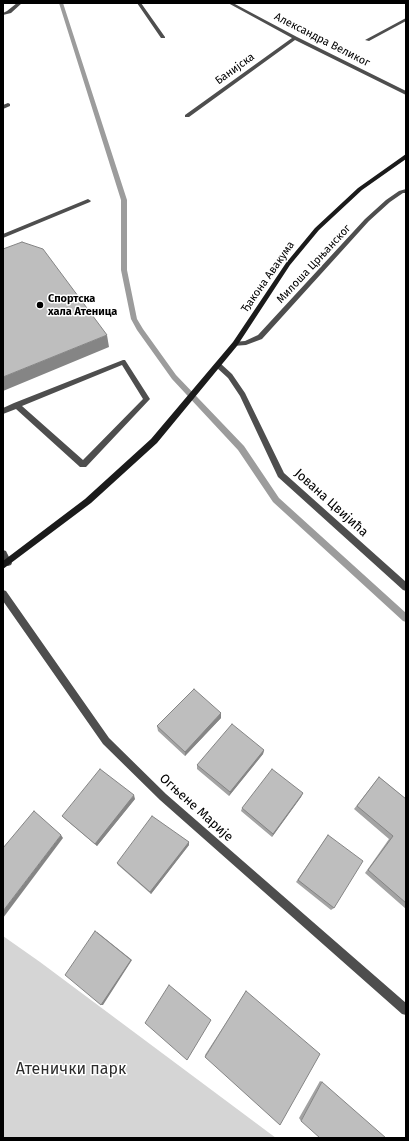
<!DOCTYPE html>
<html>
<head>
<meta charset="utf-8">
<style>
	body { margin:0 }
	#map { position:relative; width:409px; height:1141px; overflow:hidden; background:#fff; font-family:"Fira Sans",sans-serif }
	canvas { display:block }
	.frame { position:absolute; inset:0; border:4px solid #000; pointer-events:none }
</style>
</head>
<body>
<div id="map">
<canvas width="409" height="1141"></canvas>
<div class="frame"></div>
</div>
<script>
const ctx = document.querySelector('canvas').getContext('2d');
ctx.lineJoin = 'round';
function fillPath(path, color) { ctx.fillStyle = color; ctx.fill(path, 'evenodd'); }
const toPath = rows => new Path2D(rows.map(r => 'M' + r).join(''));
function strokePath(path, color, width, dash) { ctx.strokeStyle = color; ctx.lineWidth = width; ctx.lineCap = dash ? 'butt' : 'round'; ctx.setLineDash(dash || []); ctx.stroke(path); }
function label(font, color, halo, rows, align = 'center') {
  ctx.font = font + ' "Fira Sans",sans-serif'; ctx.lineWidth = 3; ctx.setLineDash([]); ctx.textBaseline = 'middle'; ctx.strokeStyle = halo; ctx.fillStyle = color; for (const [text, x, y, turn = 0] of rows) {
    ctx.save(); ctx.translate(x, y); ctx.rotate((+turn || 0) * Math.PI / 180); ctx.textAlign = isNaN(turn) ? turn : align; if (halo) ctx.strokeText(text, 0, 0); ctx.fillText(text, 0, 0); ctx.restore();
  }
}
fillPath(toPath([
	[3,936,40,962,276,1138,3,1138]
]), '#d5d5d5');
fillPath(toPath([
	[59,3,63,3,127,200,127,270,137,319,143,329,176,375,244,446,279,498,406,613,406,622,403,621,273,502,238,450,172,379,137,330,131,319,121,270,121,200,59,3]
]), '#9c9c9c');
fillPath(toPath([
	[123,360,125,360,150,399,86,467,80,467,16,409,3,414,3,408,14,403,123,360],
	[122,365,143,399,83,460,22,406,122,365]
]), '#4e4e4e');
fillPath(toPath([
	[17,3,22,3,11,13,3,15,3,13,7,11,17,3],
	[137,3,141,3,165,37,165,38,161,38,137,3],
	[228,3,233,3,297,37,406,91,406,95,295,40,189,117,185,117,185,115,292,38,228,3],
	[406,18,406,21,369,41,365,40,406,18],
	[8,103,10,104,10,106,3,109,3,105,8,103],
	[406,189,406,193,403,193,390,202,369,221,262,339,246,345,233,346,233,342,245,341,258,335,365,219,386,200,399,191,406,189],
	[88,199,91,201,90,202,3,238,3,234,88,199],
	[216,363,220,363,232,374,245,393,284,473,406,582,406,591,403,590,278,477,240,396,228,378,216,367,216,363],
	[3,550,6,551,12,563,11,565,8,566,5,565,3,561,3,550],
	[3,590,6,591,109,738,166,794,406,1003,406,1015,402,1014,160,800,103,744,3,601,3,590]
]), '#4e4e4e');
fillPath(toPath([
	[406,154,406,159,362,190,319,230,290,265,237,346,157,443,91,503,3,569,3,561,85,499,151,439,233,342,286,263,315,228,358,188,406,154]
]), '#1b1b1b');
fillPath(toPath([
	[221,718,185,756,158,731,157,726],
	[264,750,263,754,229,796,197,769,197,765],
	[379,777,406,799,406,909,365,873,389,839,354,809],
	[303,793,301,797,272,837,241,811,242,808],
	[135,799,97,846,65,819,62,816],
	[328,835,334,908,331,910,296,882],
	[189,842,189,845,151,894,118,865,117,863],
	[246,991,205,1057,205,1055,246,992],
	[320,1081,322,1082,301,1121,299,1118]
]), '#a3a3a3');
fillPath(toPath([
	[107,335,109,347,3,391,3,377],
	[221,713,221,718,185,756,185,752],
	[264,750,263,754,229,796,230,792],
	[303,793,301,797,272,837,273,834],
	[134,795,135,799,97,846,95,844],
	[61,835,63,838,3,918,3,911],
	[189,842,189,845,151,894,150,892],
	[97,932,132,960,103,1005,101,1005]
]), '#858585');
const building = toPath([
	[22,242,43,249,107,335,3,377,3,249,22,242],
	[194,689,221,713,185,752,157,726,194,689],
	[232,724,264,750,230,792,197,765,232,724],
	[100,769,134,795,95,844,62,816,100,769],
	[272,769,303,793,273,834,242,808,272,769],
	[379,777,406,799,406,903,368,870,393,836,357,806,379,777],
	[34,811,61,835,3,911,3,848,34,811],
	[152,816,189,842,150,892,117,863,152,816],
	[328,835,363,861,334,908,298,880,328,835],
	[95,931,131,960,101,1005,65,975,95,931],
	[169,985,211,1020,187,1060,145,1023,169,985],
	[246,991,320,1054,280,1125,205,1057,246,991],
	[322,1082,386,1138,320,1138,301,1121,322,1082]
]);
fillPath(building, '#bebebe');
strokePath(building, '#858585', 1);
for (const [x, y, r, color] of [
	[40,305,4,"#000"]
]) { const dot = new Path2D(); dot.arc(x, y, r, 0, 2 * Math.PI); ctx.fillStyle = color; ctx.fill(dot); strokePath(dot, '#fff', 1.5); }
label('11px', '#000', '#fff', [
	["Александра Великог",322,40,27],
	["Банијска",235,69,-36],
	["Милоша Црњанског",314,264,-47],
	["Ђакона Авакума",268,277,-55]
]);
label('bold 11px', '#000', '#fff', [
	["Спортска",48,299],
	["хала Атеница",48,312]
], 'left');
label('13px', '#000', '#fff', [
	["Јована Цвијића",331,503,42],
	["Огњене Марије",196,808,42]
]);
label('16px', '#2c2c2c', '#fff', [
	["Атенички парк",71,1070]
]);
</script>
</body>
</html>
